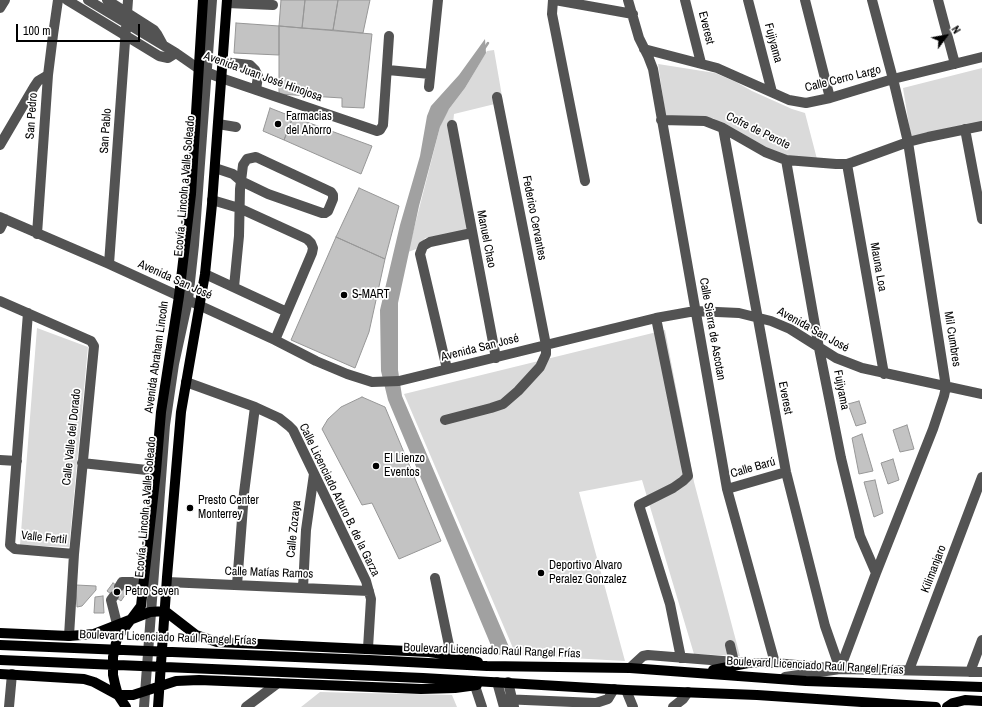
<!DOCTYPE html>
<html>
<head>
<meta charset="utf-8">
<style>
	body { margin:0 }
	#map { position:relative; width:982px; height:707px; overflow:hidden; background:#fff; font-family:"Archivo Narrow",sans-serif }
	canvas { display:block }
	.north { position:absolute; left:926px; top:16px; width:40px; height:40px; -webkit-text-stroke:3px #fff; paint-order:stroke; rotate:58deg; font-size:11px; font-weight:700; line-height:16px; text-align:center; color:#000 }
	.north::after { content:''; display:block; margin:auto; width:14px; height:18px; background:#000; clip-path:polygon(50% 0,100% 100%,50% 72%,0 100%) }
	.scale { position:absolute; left:16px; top:24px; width:124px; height:18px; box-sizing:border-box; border:2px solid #000; border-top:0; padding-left:5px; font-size:12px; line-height:14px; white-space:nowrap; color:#000; -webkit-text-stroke:3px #fff; paint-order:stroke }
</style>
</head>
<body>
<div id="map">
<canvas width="982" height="707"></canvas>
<div class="north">N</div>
<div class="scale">100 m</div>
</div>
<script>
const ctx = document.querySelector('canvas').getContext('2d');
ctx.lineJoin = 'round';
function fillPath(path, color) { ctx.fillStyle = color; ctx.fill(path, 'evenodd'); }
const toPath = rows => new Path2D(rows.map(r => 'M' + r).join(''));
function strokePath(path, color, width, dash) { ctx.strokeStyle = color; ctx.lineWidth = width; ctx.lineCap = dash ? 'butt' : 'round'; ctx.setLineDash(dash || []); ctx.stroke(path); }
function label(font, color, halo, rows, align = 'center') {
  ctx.font = font + ' "Archivo Narrow",sans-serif'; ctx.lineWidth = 3.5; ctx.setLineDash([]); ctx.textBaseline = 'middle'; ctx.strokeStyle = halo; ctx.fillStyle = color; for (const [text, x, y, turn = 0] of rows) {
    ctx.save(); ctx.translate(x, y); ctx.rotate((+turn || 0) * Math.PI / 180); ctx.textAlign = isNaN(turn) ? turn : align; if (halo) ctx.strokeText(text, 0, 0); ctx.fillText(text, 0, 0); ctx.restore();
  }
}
fillPath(toPath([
	[494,50,503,102,454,114,453,124,468,232,425,238,419,248,408,252,440,127,444,117,449,109,465,88,487,51],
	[658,64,715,73,736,82,752,91,792,109,805,113,817,159,793,159,756,145,713,118,666,118],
	[982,68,982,124,911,137,903,88],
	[37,328,88,347,69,547,20,545],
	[665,330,694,482,740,656,694,654,642,480,579,492,625,661,516,655,404,394],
	[320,692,452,695,457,707,301,707]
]), '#dadada');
fillPath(toPath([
	[485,39,486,53,465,88,449,109,440,127,419,206,398,303,398,370,402,396,512,654,495,655,388,400,381,371,380,310,400,225,420,156,427,116,431,106,459,75]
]), '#a1a1a1');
strokePath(toPath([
	[484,49,488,43]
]), '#a1a1a1', 2.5);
const building = toPath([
	[281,0,305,0,302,28,279,26,281,0],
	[305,0,338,0,333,30,302,28,305,0],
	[338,0,370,0,363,33,333,30,338,0],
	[236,23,279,26,279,55,234,53,236,23],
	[279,26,372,34,364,108,342,107,342,98,279,94,279,26],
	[270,108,293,117,284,140,263,131,270,108],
	[293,117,372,146,361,174,284,140,293,117],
	[359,188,399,206,385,259,336,237,359,188],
	[336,237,385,259,369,332,355,368,291,340,336,237],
	[362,397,385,407,441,541,399,559,372,503,362,505,322,429,328,419,341,407,362,397],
	[859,401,866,423,856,426,848,404,859,401],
	[907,425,914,449,900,452,893,430,907,425],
	[862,434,873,471,859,474,852,438,862,434],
	[893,459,899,480,888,484,881,463,893,459],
	[875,480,883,513,874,517,864,482,875,480],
	[113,583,127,592,121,601,107,591,113,583],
	[76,585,96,586,96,590,82,606,77,607,76,585],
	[103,596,104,613,94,613,95,597,103,596]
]);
fillPath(building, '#c3c3c3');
strokePath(building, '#979797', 1);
strokePath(toPath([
	[67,0,159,56,168,58,176,53],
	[88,0,176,53,199,69,221,78,377,131,380,130,383,125,389,36],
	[107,0,154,30,157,34,163,45],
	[553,0,552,14,585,181],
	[555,0,633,14],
	[628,0,639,38,648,56,653,69,727,489,775,663],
	[685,0,701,63],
	[748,0,772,92],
	[805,0,830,98],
	[938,0,955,64],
	[227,3,273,5],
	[0,8,5,0],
	[644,49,717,68,789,100,806,103,830,98,893,79,982,57],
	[223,62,250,65,255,70,258,76,256,90],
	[388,70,430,74],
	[429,87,438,0],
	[661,120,705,121,723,128,765,152,786,160,836,164,847,164,853,162,908,142,928,137,982,126],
	[218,124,236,127],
	[452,125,496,358],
	[723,128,786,472,825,626,840,669],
	[965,129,982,219],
	[0,145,34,87,38,81,48,75],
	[786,160,819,348,841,458,860,536,876,573],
	[847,164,884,374],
	[215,168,233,174,241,181,268,194,322,213,325,213,328,211,333,199,333,195,331,192,256,157,247,159,243,165,240,189,239,236,234,287],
	[212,200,239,208,307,239,311,243,313,248,312,253,275,340],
	[0,217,109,264,275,340,316,361,347,374,372,382,399,381,656,318,695,311,739,313,771,321,790,329,836,358,862,368,982,394],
	[0,229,5,219],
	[37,234,48,75,53,35,58,0],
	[109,264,128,0],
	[205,274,287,312],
	[0,301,91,341,94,346,74,554,69,636],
	[28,313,10,545,15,549,74,554],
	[656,318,688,476,683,481,673,488,639,505,670,604,681,658],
	[447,369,420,254,423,246,430,242,472,233],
	[186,382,255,407,279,418,289,426,293,430,366,581,371,599,368,648],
	[445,420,491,408,503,404,518,391,540,367,546,354,546,345,497,97],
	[0,460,17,461],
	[82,463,156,471],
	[727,489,786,472],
	[435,578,451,655],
	[167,582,369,591],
	[237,585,244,493,255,407],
	[119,587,122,582,144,582],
	[303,588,306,530,314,474],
	[114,596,111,600,117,624],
	[730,645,734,662],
	[630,668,643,656,648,655,748,663,775,663,840,669],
	[840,669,876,573,933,429,944,396,946,387,908,142,893,79,872,0],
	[909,670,982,477],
	[970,672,982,640],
	[785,677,840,669,982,672],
	[497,682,504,707],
	[508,682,514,707],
	[475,686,482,707],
	[626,690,633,707],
	[502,699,596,703,608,699,614,689],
	[9,707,12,674],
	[144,707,165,425,174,364,188,300,194,245,212,0],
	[246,707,278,683],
	[673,707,683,699,688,692]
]), '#535353', 10);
strokePath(toPath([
	[165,611,196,635,217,642,429,652,451,655,478,662],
	[0,633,69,636,94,634,150,612,165,611],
	[0,645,369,660,487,666,630,668,806,681,982,687],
	[0,660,423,678,626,690,757,695,936,707],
	[713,670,748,663],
	[0,674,84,679,94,682,118,695,133,695,176,681,199,680,421,689,455,688,477,685],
	[126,707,118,695,115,684,113,675,113,657,117,638,141,606,156,471,161,412,179,296,191,194,203,0],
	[158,707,167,577,181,412,205,274,212,204,227,0],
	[947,707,953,703,965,700,982,701]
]), '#000', 10);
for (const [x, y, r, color] of [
	[278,124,4,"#000"],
	[344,295,4,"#000"],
	[376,466,4,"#000"],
	[190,508,4,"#000"],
	[541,573,4,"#000"],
	[117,592,4,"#000"]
]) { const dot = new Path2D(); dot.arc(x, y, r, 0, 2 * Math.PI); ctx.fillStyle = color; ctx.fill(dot); strokePath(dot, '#fff', 1.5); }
label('12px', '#000', '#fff', [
	["Everest",706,28,76],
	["Fujiyama",773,43,75],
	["Avenida Juan José Hinojosa",263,77,20],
	["Calle Cerro Largo",843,79,-14],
	["San Pedro",32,116,-86],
	["San Pablo",106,131,-86],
	["Cofre de Perote",758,131,26],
	["Ecovía - Lincoln a Valle Soleado",185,186,-85],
	["Federico Cervantes",534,218,79],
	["Manuel Chao",486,239,79],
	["Mauna Loa",878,267,80],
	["Avenida San José",175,280,24],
	["Calle Sierra de Ascotan",712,329,80],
	["Avenida San José",813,330,29],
	["Mil Cumbres",952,339,81],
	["Avenida San José",480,348,-14],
	["Avenida Abraham Lincoln",157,357,-82],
	["Fujiyama",841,390,79],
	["Everest",785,398,79],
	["Calle Valle del Dorado",72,437,-84],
	["Calle Barú",753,468,-16],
	["Calle Licenciado Arturo B. de la Garza",339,500,64],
	["Ecovía - Lincoln a Valle Soleado",146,507,-85],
	["Calle Zozaya",294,529,-84],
	["Valle Fertil",44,538,6],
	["Kilimanjaro",934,569,-69],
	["Calle Matías Ramos",269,573,2],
	["Boulevard Licenciado Raúl Rangel Frías",168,638,2],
	["Boulevard Licenciado Raúl Rangel Frías",492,651,2],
	["Boulevard Licenciado Raúl Rangel Frías",815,666,3]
]);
label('12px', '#000', '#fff', [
	["Farmacias",286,117],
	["del Ahorro",286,131],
	["S-MART",352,295],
	["El Lienzo",384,459],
	["Eventos",384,473],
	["Presto Center",198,501],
	["Monterrey",198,515],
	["Deportivo Alvaro",549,566],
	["Peralez Gonzalez",549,580],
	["Petro Seven",125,592]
], 'left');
</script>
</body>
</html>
